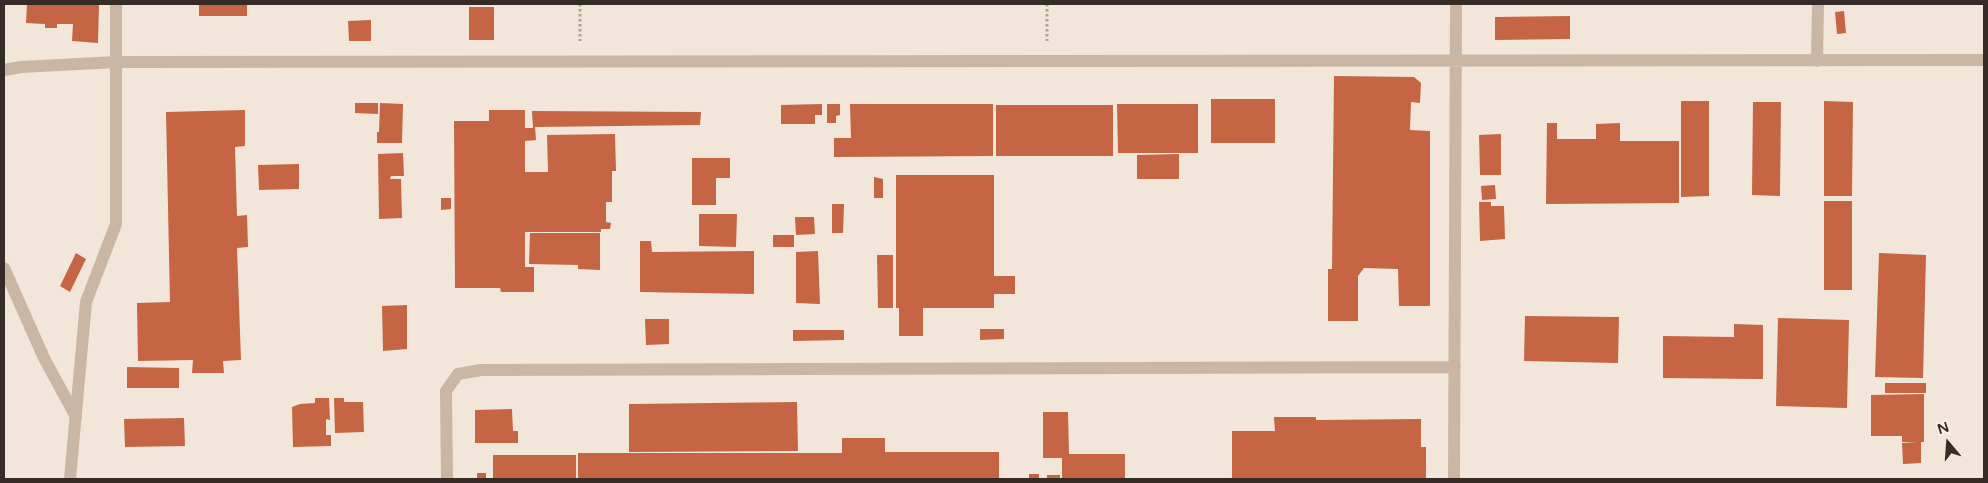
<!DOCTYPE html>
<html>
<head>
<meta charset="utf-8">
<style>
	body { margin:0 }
	#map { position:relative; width:1988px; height:483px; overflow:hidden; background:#f1e6d9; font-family:"Varela Round",sans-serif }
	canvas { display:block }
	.frame { position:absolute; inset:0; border:5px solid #352b27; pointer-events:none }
	.north { position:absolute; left:1923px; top:418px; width:50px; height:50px; -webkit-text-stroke:4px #f9f0e5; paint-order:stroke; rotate:342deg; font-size:14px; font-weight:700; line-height:20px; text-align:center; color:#352b27 }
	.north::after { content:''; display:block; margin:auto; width:18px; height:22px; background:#352b27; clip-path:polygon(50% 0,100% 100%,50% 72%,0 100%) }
</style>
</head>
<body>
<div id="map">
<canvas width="1988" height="483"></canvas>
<div class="frame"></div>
<div class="north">N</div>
</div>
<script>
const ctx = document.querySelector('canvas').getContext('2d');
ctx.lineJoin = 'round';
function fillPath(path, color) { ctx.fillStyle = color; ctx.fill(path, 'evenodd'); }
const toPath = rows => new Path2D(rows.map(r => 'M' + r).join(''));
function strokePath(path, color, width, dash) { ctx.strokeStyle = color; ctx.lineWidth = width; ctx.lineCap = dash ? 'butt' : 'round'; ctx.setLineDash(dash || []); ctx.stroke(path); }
fillPath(toPath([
	[27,4,99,4,98,43,72,41,73,24,57,24,57,28,45,28,45,24,26,23],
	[199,4,247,4,247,16,199,16],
	[469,7,494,7,494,40,469,40],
	[1844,11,1846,33,1837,34,1835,12],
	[1570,16,1570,39,1495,40,1495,17],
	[371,20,371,41,349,41,348,21],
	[1334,76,1414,77,1421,83,1420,103,1411,102,1410,130,1430,131,1430,306,1399,306,1398,269,1364,268,1358,276,1358,321,1328,321,1328,269,1332,269],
	[1211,99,1275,99,1275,143,1211,143],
	[1681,101,1709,101,1709,196,1681,197],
	[1824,101,1853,102,1852,196,1824,196],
	[1753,102,1781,102,1780,196,1752,195],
	[355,103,378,103,378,114,355,113],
	[380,103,403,104,402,143,377,143,377,132,379,132],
	[822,104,822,115,815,115,815,124,781,124,781,105],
	[827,104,840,104,840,115,836,116,836,123,827,123],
	[850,104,993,104,993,156,834,157,834,138,851,138],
	[1117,104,1198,104,1198,153,1118,153],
	[996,105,1113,105,1113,156,996,156],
	[245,110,245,146,235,147,237,216,247,215,248,247,237,248,241,360,223,361,224,373,192,373,193,360,138,361,137,303,170,302,166,112],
	[489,110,525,110,525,128,533,128,532,111,701,112,700,125,535,127,536,140,525,141,525,172,548,172,547,135,615,134,616,171,612,171,612,202,606,202,606,222,611,223,610,229,601,229,601,232,525,232,525,267,534,267,534,292,501,292,500,288,455,288,454,121,489,121],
	[1547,123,1557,123,1557,139,1596,139,1596,124,1620,123,1620,141,1679,141,1679,203,1546,204],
	[1501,134,1501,175,1480,175,1479,135],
	[403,153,404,176,391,176,390,179,401,179,402,218,379,219,378,154],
	[1179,154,1179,179,1137,179,1137,155],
	[692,158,730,158,730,178,716,178,716,205,692,205],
	[299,164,299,189,259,190,258,165],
	[896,175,994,175,994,276,1015,276,1015,294,994,294,994,308,923,308,923,336,899,336,899,308,896,308],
	[874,177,883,179,883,198,874,198],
	[1495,185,1496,199,1482,200,1481,186],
	[441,198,451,198,451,209,441,210],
	[1824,201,1852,201,1852,290,1824,290],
	[1479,202,1491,202,1491,206,1504,206,1505,239,1480,241],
	[832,204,844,204,843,233,832,233],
	[699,214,737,214,736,247,699,246],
	[795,217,814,217,815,234,796,235],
	[530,233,600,233,600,270,578,269,578,265,529,264],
	[773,235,794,235,794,247,773,247],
	[640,241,651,241,652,252,754,251,754,294,640,292],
	[818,251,820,304,796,303,796,252],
	[76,253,86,259,70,292,60,286],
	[1879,253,1926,255,1923,378,1875,377],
	[877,255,893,255,893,308,878,308],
	[407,305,407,349,383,351,382,306],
	[1525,316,1619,317,1618,363,1524,361],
	[1778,318,1849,320,1847,408,1776,406],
	[645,319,669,319,669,344,646,345],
	[1734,324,1763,325,1763,379,1663,378,1663,336,1734,337],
	[980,329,1004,329,1004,339,980,340],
	[793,330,844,330,844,340,793,341],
	[127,367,179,368,179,388,127,388],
	[1885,383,1926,383,1926,393,1885,393],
	[1924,394,1924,442,1921,442,1921,463,1903,464,1902,443,1917,442,1902,442,1902,436,1871,436,1871,395],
	[315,398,329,398,330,420,326,419,326,435,331,435,331,446,293,447,292,407,300,404,315,403],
	[334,398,344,398,344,402,363,402,364,432,335,433],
	[797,402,798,451,629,452,629,404],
	[512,409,513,431,518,431,518,443,475,443,475,410],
	[1043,412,1068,412,1069,454,1125,454,1125,479,1062,479,1062,458,1043,458],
	[1274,417,1316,417,1316,420,1421,419,1421,447,1426,447,1426,479,1232,479,1232,431,1275,431],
	[184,418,185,446,125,447,124,419],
	[842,438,885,438,885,452,999,452,999,479,578,479,578,453,842,453],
	[493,455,576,455,576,479,493,479],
	[477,473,486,473,486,479,477,479],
	[1029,474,1039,474,1039,479,1029,479],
	[1047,475,1060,475,1060,479,1047,479]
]), '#c56543');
strokePath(toPath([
	[580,4,580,41],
	[1047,4,1047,41]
]), '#b5a090', 3, [2.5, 2.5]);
strokePath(toPath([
	[1817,61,1818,4],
	[4,70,21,67,117,62,1984,60],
	[4,268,44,358,76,417],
	[70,479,86,302,116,224,116,4],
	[447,479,446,391,458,374,481,370,1455,367],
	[1454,479,1456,4]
]), '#c9b6a5', 12);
</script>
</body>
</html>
